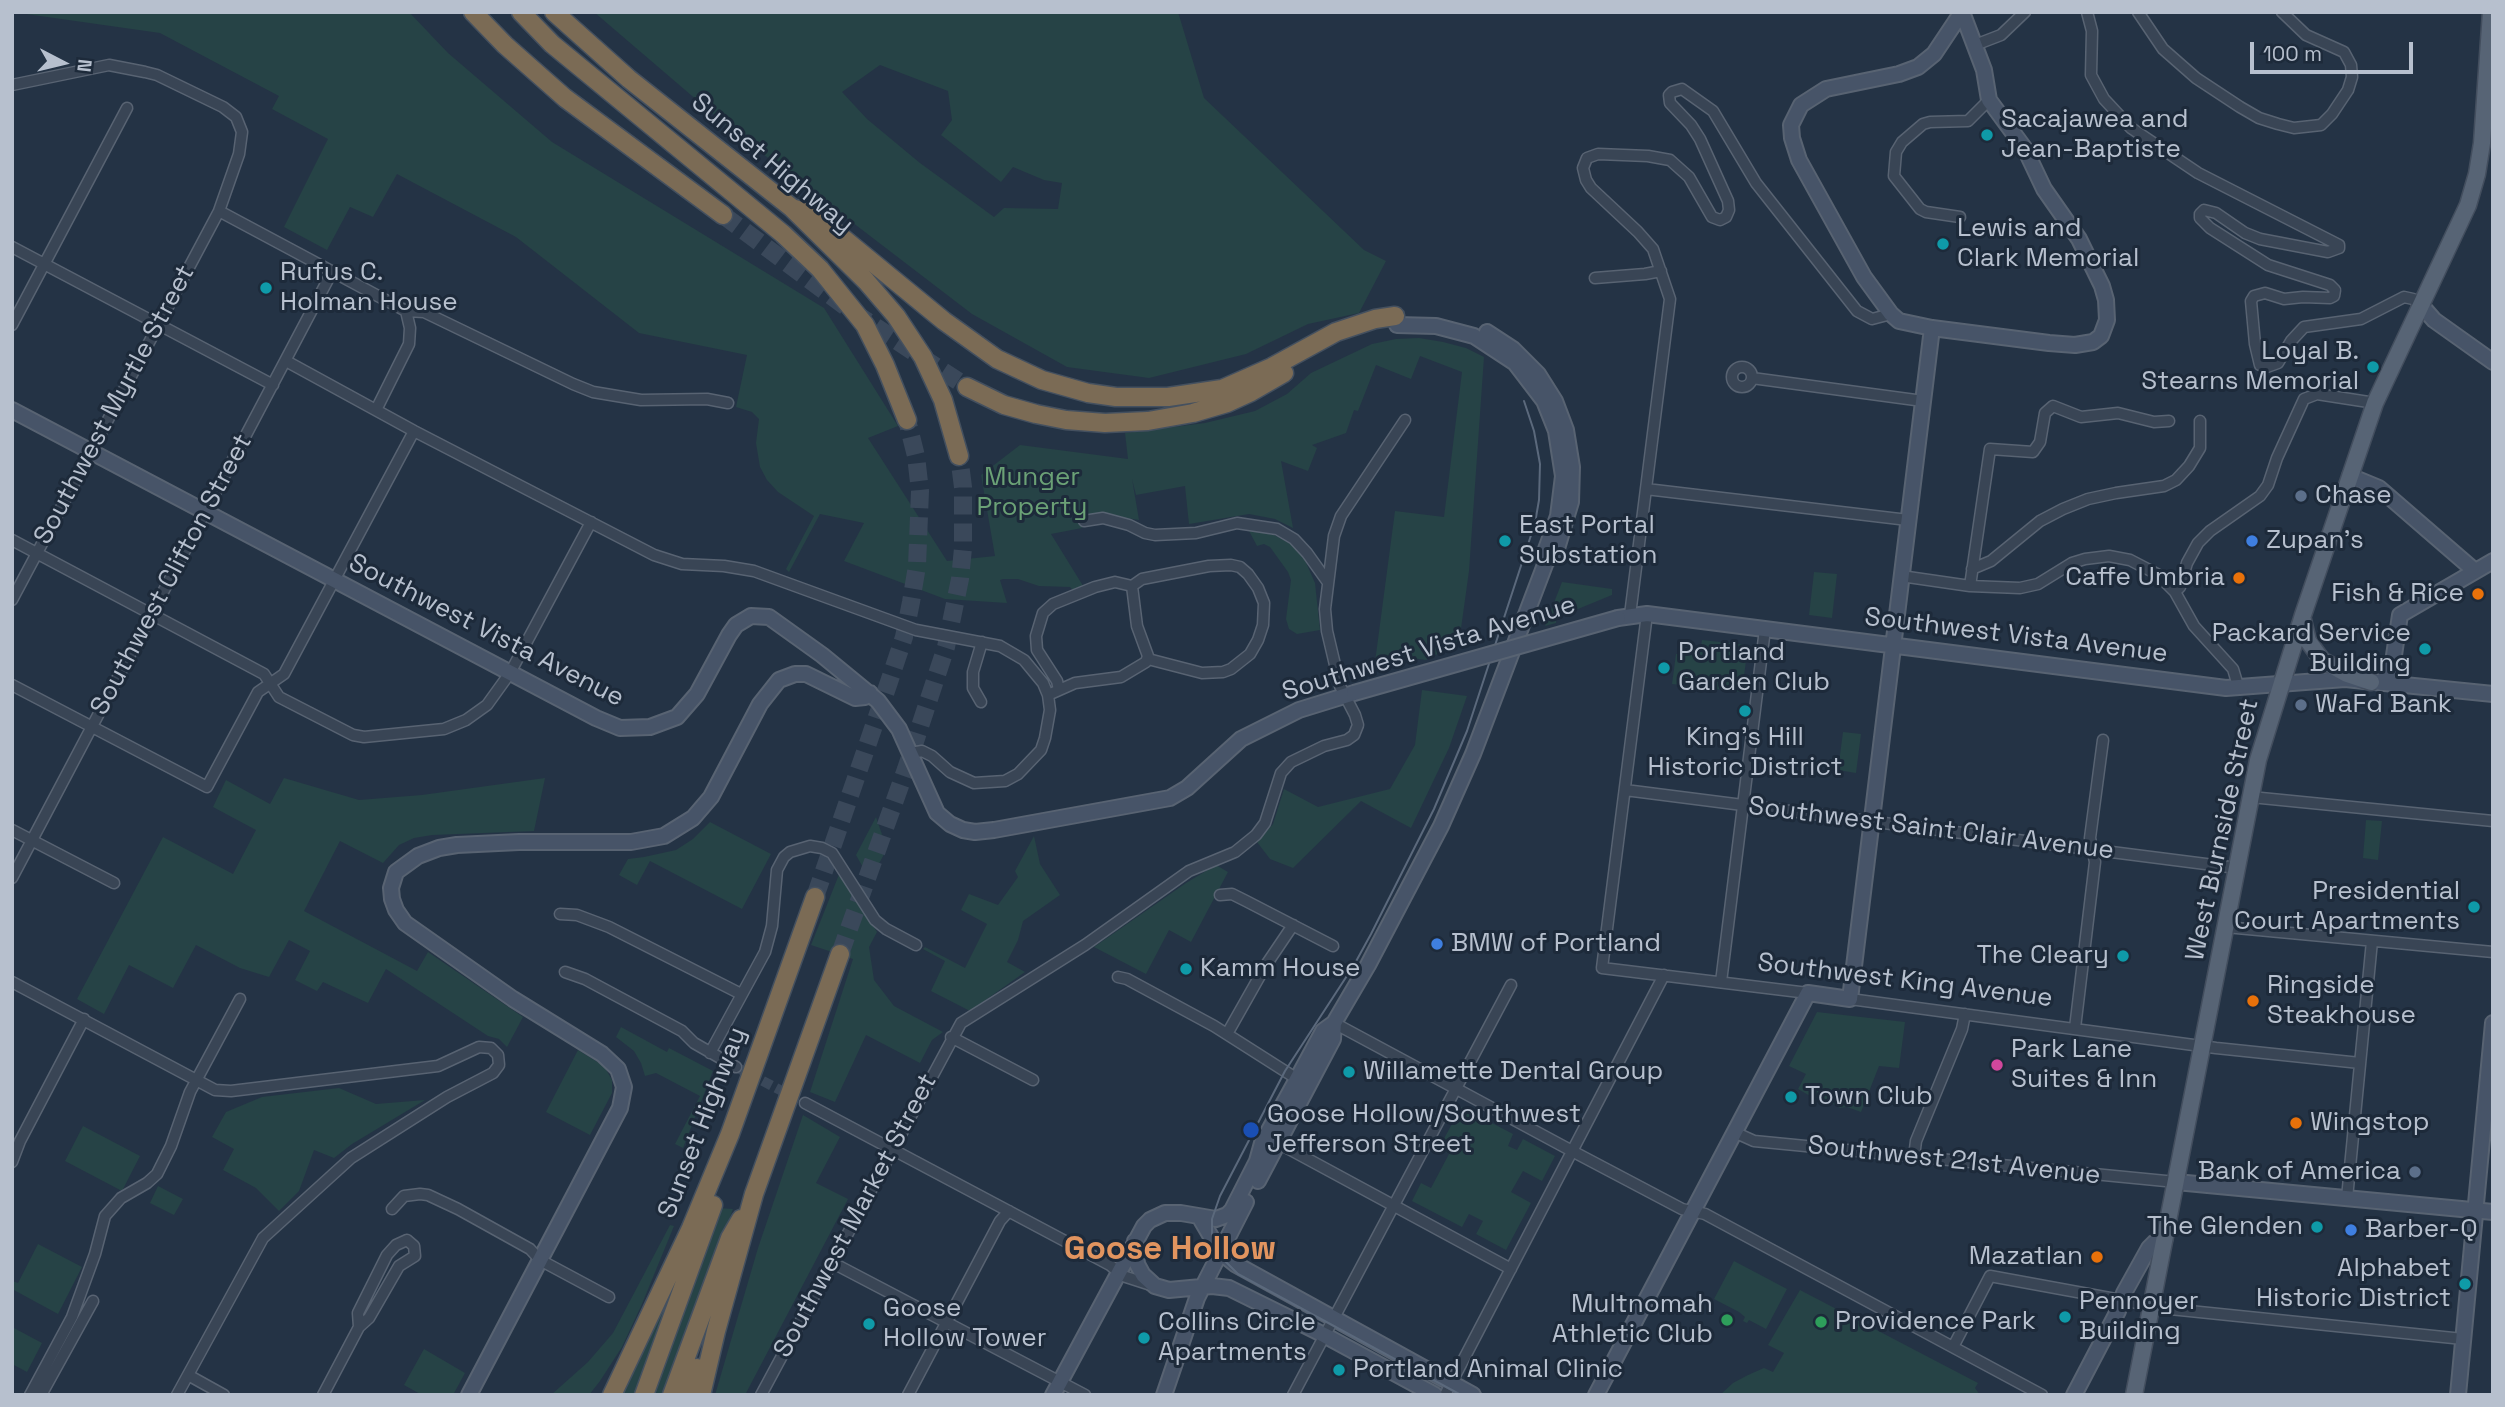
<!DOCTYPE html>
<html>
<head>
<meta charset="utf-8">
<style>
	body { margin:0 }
	#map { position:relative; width:2505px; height:1407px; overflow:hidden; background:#243345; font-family:"Space Grotesk",sans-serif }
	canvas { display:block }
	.frame { position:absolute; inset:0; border:14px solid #b7c0ce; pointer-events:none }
	.north { position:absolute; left:28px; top:28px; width:70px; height:70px; -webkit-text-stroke:5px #1d2a3a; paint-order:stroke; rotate:97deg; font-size:19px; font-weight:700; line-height:28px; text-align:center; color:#b7c0ce }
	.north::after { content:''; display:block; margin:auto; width:24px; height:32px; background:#b7c0ce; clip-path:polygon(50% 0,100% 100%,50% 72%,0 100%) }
	.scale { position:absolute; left:2250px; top:42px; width:163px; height:32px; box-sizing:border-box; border:4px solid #b7c0ce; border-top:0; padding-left:9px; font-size:21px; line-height:24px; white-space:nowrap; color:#b7c0ce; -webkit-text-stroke:5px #1d2a3a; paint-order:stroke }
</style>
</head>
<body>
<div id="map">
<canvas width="2505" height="1407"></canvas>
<div class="frame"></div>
<div class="north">N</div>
<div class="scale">100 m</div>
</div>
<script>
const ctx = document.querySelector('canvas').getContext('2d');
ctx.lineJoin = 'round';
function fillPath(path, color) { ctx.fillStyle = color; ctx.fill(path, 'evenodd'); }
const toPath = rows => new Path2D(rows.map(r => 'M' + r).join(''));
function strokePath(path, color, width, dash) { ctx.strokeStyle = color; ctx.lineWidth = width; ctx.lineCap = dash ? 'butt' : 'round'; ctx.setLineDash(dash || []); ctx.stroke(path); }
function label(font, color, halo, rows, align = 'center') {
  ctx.font = font + ' "Space Grotesk",sans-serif'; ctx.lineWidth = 6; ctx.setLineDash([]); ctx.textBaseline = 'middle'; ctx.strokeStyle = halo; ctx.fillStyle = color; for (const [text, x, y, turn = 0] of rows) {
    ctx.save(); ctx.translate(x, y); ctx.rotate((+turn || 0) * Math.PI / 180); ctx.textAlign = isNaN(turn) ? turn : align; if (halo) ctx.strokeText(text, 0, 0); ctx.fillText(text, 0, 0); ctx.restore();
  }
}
fillPath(toPath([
	[12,12,409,12,448,53,552,142,824,308,898,426,868,438,947,561,995,556,981,475,1020,445,1128,459,1125,433,1205,423,1255,411,1287,394,1311,373,1372,344,1396,339,1419,338,1443,342,1466,348,1484,357,1469,571,1459,643,1426,660,1397,656,1375,662,1395,511,1444,517,1462,372,1420,356,1411,379,1376,365,1358,411,1354,410,1346,433,1312,445,1317,448,1308,471,1281,461,1293,528,1275,519,1249,514,1189,524,1185,486,1136,495,1132,479,1139,520,1102,514,1080,515,1082,528,1051,534,1085,589,1075,592,1070,587,1039,586,1018,579,1003,579,1000,580,1007,603,945,599,844,561,864,523,820,514,789,572,786,569,814,516,778,492,767,480,760,467,756,443,759,419,752,412,736,407,747,355,639,333,516,237,397,174,373,217,350,207,327,250,284,227,328,139,272,109,279,96,160,33],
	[594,12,1178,12,1204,98,1364,250,1386,261,1359,313,1308,324,1246,354,1149,378,1067,367,972,314,733,131],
	[880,65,948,91,952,120,941,135,1001,182,1013,167,1044,180,1062,183,1058,209,1004,208,994,217,920,163,867,119,842,92],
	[1248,529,1274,535,1291,544,1304,558,1315,583,1320,630,1297,634,1289,629,1286,619,1291,580,1288,572,1270,547,1264,544,1257,546],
	[1814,572,1837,574,1832,618,1809,615],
	[1562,582,1612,589,1612,595,1556,618,1556,623,1545,626],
	[1702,640,1748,645,1742,692,1672,684,1676,654,1682,654,1682,651,1700,652],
	[1422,690,1467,696,1449,748,1411,828,1361,801,1293,868,1270,859,1257,842,1273,824,1284,789,1318,807,1390,789,1415,745],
	[1843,732,1861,734,1856,773,1838,770],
	[284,778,359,800,422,795,545,778,534,831,432,835,414,838,399,845,383,863,340,841,304,911,417,971,428,952,523,1017,507,1047,499,1039,488,1036,386,969,368,1003,323,982,317,991,295,980,310,951,289,940,269,977,240,968,196,945,173,988,129,965,104,1014,77,999,163,837,233,874,256,830,213,807,226,780,270,804],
	[876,817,887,849,870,880,856,855],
	[2366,820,2382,821,2378,860,2363,858],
	[710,822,771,854,742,909,650,861,637,885,619,875,628,859,644,857,676,850,693,839],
	[1034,836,1040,864,1060,895,1023,921,1018,940,1007,962,1025,972,970,1011,931,991,945,961,923,949,925,947,965,968,987,924,961,910,969,894,998,905,1018,877,1015,871],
	[1216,865,1228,872,1191,942,1169,930,1146,974,1094,947,1186,883],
	[840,872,877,932,869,947,874,980,894,1006,943,1032,932,1040,920,1063,866,1035,835,1102,810,1092,853,959,811,945],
	[1817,1012,1905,1022,1899,1068,1879,1066,1861,1112,1847,1107,1840,1108,1826,1100,1824,1104,1798,1089,1806,1074,1789,1066],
	[621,1027,667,1052,669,1048,713,1071,683,1148,675,1144,700,1096,656,1073,645,1076,641,1063,634,1051,616,1037],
	[578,1050,604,1066,612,1080,612,1093,590,1135,546,1112],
	[339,1088,376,1104,425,1100,352,1144,334,1158,314,1150,299,1191,279,1211,256,1188,223,1170,234,1149,212,1137,226,1112,262,1097],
	[1461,1107,1513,1134,1508,1146,1517,1150,1523,1139,1555,1156,1542,1181,1523,1171,1511,1192,1531,1203,1506,1250,1476,1234,1483,1221,1469,1214,1462,1227,1412,1201,1421,1183,1431,1188,1449,1154,1439,1148],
	[803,1115,840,1137,816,1183,848,1199,745,1395,715,1395,758,1248],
	[83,1126,140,1156,122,1191,65,1161],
	[158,1186,183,1199,174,1215,150,1203],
	[718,1208,733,1209,664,1395,650,1395],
	[670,1225,674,1226,642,1304,622,1347,600,1381,589,1395,551,1395,588,1362,613,1333],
	[38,1244,82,1267,58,1314,12,1289,12,1281,18,1283],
	[1734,1261,1787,1289,1766,1329,1749,1320,1747,1323,1743,1321,1745,1317,1739,1312,1714,1299],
	[676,1278,679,1279,636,1395,617,1395,649,1340],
	[1800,1290,1978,1383,1975,1388,1980,1395,1720,1395,1733,1383,1748,1375,1764,1368,1773,1372,1784,1353,1768,1345],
	[12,1327,42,1343,27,1372,12,1364],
	[424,1349,465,1373,453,1395,422,1395,404,1385]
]), '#264346');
strokePath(toPath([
	[736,1067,805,1103]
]), '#3a485a', 10, [10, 5]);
strokePath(toPath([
	[723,215,850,310,967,387],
	[815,897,889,682,904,637,911,602,917,566,920,491,916,456,907,420],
	[840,954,906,769,946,647,960,579,963,548,963,487,959,456]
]), '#3a485a', 18, [18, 9]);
const street = toPath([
	[2087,12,2092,31,2091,75,2104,99,2131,128,2198,173,2339,245,2339,248,2328,252,2260,239,2245,233,2216,213,2204,210,2200,214,2200,218,2210,228,2268,265,2330,285,2335,290,2334,296,2330,298,2303,297,2284,299,2265,293,2254,296,2251,301,2255,344,2260,365,2267,367,2278,363,2291,341,2304,327,2361,319,2404,297,2413,299,2421,305],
	[2138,12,2163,49,2196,78,2240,107,2259,118,2278,124,2294,128,2321,125,2332,114,2348,90,2352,77,2351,65,2344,52,2306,35,2282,12],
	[1975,45,2001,35,2025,12],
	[12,85,109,65,145,72,157,75,223,107,236,117,242,132,239,154,219,211,12,600],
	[219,211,406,311,410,328,409,344,376,410],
	[1960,217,1926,212,1920,209,1894,176,1896,152,1902,142,1923,124,1930,122,1968,121,1989,100],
	[12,247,273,385],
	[1595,278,1645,274,1661,271],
	[406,311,424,312,573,384,593,392,641,400,707,399,728,403],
	[12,325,127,108],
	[286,361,414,431,654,555,682,564,724,566,754,571,916,630,1000,646,1024,660,1043,683,1048,695,1050,710,1045,738,1041,750,1018,774,1005,781,974,783,950,772,932,756,922,751,911,753],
	'1732 377a10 10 0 1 1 20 0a10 10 0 1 1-20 0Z',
	[1752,378,1923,401],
	[1646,489,1908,520],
	[1084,521,1103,518,1129,525,1145,533,1155,535,1196,533,1237,523,1277,529,1294,539,1307,553,1327,581],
	[12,540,264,674,279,697,353,735,364,737,444,729,466,720,487,705,510,673,591,522],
	[1972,569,1991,561,2040,521,2063,509,2088,499,2116,493,2164,486,2176,480,2189,466,2200,448,2200,421],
	[1901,576,1970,586,2020,588,2038,584,2072,563,2085,559,2109,556,2130,560,2157,574,2175,592,2194,626,2233,669,2239,689],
	[1132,586,1142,579,1209,566,1231,565,1240,567,1248,574,1258,588,1264,603,1263,625,1258,640,1250,654,1231,669,1223,672,1202,673,1148,659],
	[1970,586,1990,449,2033,452,2040,442,2045,413,2053,406,2081,417,2118,413,2154,422,2169,421],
	[2175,592,2180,587,2187,563,2198,543,2210,531,2260,496,2268,485,2277,458,2304,399,2317,394,2375,403],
	[1647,614,1602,968,1808,993],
	[1630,615,1670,299,1653,249,1638,232,1591,188,1586,180,1583,168,1587,158,1598,154,1648,156,1670,160,1689,177,1712,217,1720,220,1726,217,1729,210,1728,201,1700,139,1691,125,1670,103,1669,95,1672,92,1682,89,1713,111,1756,183,1857,311,1872,319,1891,314],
	[12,685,207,787,258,692,284,674,414,431],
	[1048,695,1075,683,1121,677,1146,662,1148,656,1137,626,1132,586,1115,582,1095,587,1053,604,1043,613,1036,636,1037,650,1057,681,1059,690],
	[981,702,973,688,973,672,982,642],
	[1625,790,2237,868],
	[2251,797,2493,821],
	[12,830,114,883],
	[12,878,332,272],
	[1220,895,1232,894,1246,901,1333,946],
	[560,914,577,915,609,927,741,994],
	[2226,927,2493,952],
	[565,972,585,979,682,1031,694,1043,736,1067],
	[1118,977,1127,979,1214,1026,1302,1082],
	[12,982,215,1090,231,1091,438,1066,479,1047,491,1048,498,1055,499,1065,493,1073,447,1097,351,1158,263,1238,177,1395],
	[1721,982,1765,629],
	[1850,999,2216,1048,2360,1063],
	[1334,1023,1572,1151,1682,1209,1705,1214,2042,1395],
	[2075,1028,2095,862,2090,838,2103,740],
	[1227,1034,1266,965,1293,925],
	[951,1037,1033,1080],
	[710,1053,765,952,772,926,777,870,784,857,790,852,810,846,822,848,832,853,875,920,886,929,916,945],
	[805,1103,1110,1265,1123,1276,1154,1286],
	[1734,1132,1754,1141,2176,1182],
	[1278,1143,1511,1269],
	[1914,1157,1916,1141,1962,1029,1965,1014],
	[12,1162,20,1141,84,1019],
	[2347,1198,2372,941],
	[392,1209,404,1196,420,1194,428,1195,458,1209,530,1249,540,1260,609,1297],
	[407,1240,414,1246,415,1256,399,1266,369,1318,359,1327,358,1313,387,1255,396,1245,407,1240],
	[831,1262,1085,1395],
	[1953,1347,1990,1276,2170,1309,2463,1339],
	[188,1375,224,1395],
	[30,1395,72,1317,95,1254,105,1216,121,1198,147,1183,157,1174,171,1146,190,1092,240,999],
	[41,1395,93,1301],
	[323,1395,359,1327],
	[761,1395,961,1023,1085,945,1189,871,1235,852,1256,835,1265,823,1281,773,1291,762,1324,746,1347,740,1354,735,1358,725,1355,715,1340,686,1327,631,1325,609,1334,536,1341,516,1405,420],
	[908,1395,1000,1221,1009,1211],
	[1293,1395,1511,985],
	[1445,1395,1664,975]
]);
const secondary = toPath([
	[1962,12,1984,70,1989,100,2025,149,2044,189,2079,239,2102,286,2106,300,2107,320,2101,336,2093,342,2075,345,2049,343,1932,328,1899,321,1891,314,1864,277,1799,160,1792,138,1791,125,1801,105,1826,89,1899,74,1918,67,1934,54,1962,12],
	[2421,305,2434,320,2493,362],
	[1487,332,1513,349,1538,374,1555,401,1566,430,1572,467,1571,502,1556,552,1546,562],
	[12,410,596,718,620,728,650,727,677,717,697,694,729,635,736,625,751,616,769,617,822,655,878,701,899,729,937,813,950,824,963,830,975,832,994,830,1170,798,1187,788,1241,739,1299,710,1354,693],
	[2350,476,2379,488,2475,571],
	[1618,618,1647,614,2226,688,2345,679,2493,694],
	[2381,683,2390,671,2393,662,2400,615,2493,561],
	[1258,1181,1333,1039,1334,1023],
	[2176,1182,2493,1212],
	[1200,1218,1220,1252,1235,1264,1473,1395],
	[1135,1241,1137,1264,1143,1275,1155,1286,1169,1290,1212,1286,1229,1288,1324,1335,1435,1395],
	[469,1395,620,1108,624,1087,618,1069,602,1054,513,999,405,923,396,910,392,899,391,888,396,872,418,856,439,848,457,845,519,842,631,842,664,836,693,818,711,797,760,704,779,680,795,674,806,674,855,698,865,697,870,693],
	[1053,1395,1144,1226,1150,1220,1165,1213,1181,1213,1216,1219,1227,1215,1232,1210,1257,1161,1262,1143,1297,1079,1323,1031,1334,1023,1368,965,1441,826,1473,754,1546,562,1546,549,1558,516,1563,476,1556,431,1544,401,1515,363,1474,336,1436,326,1397,325],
	[1164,1395,1197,1298,1246,1202],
	[1596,1395,1808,993,1850,999,1932,328],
	[2074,1395,2118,1311,2124,1293,2149,1248,2154,1243,2165,1238],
	[2458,1395,2493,1023]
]);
const primary = toPath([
	[2303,620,2308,641,2322,660,2347,674,2371,682],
	[2134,1395,2258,760,2303,615,2375,403,2468,205,2477,174,2482,143,2491,12]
]);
const highway = toPath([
	[473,12,505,45,565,98,723,215],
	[521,12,552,44,783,234,820,269,865,325,885,365,907,420],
	[554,12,629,79,792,208,866,281,896,316,923,357,943,400,959,456],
	[792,208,816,216,944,321,997,359,1042,380,1088,393,1116,397,1168,397,1222,389,1272,367,1336,332,1375,319,1395,316],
	[967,387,1004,405,1036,414,1066,420,1105,423,1148,421,1193,413,1227,403,1251,392,1284,373],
	[612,1395,691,1228,730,1134,815,897],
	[644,1395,713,1205],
	[672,1395,730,1238,741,1219],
	[688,1395,697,1368],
	[701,1395,716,1331,754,1194,840,954]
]);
strokePath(street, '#586372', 13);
strokePath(secondary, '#586372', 18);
strokePath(primary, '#434e5e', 19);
strokePath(highway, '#44505f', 21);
strokePath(street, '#394555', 10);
strokePath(secondary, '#475468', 14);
strokePath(primary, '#576475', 16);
strokePath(highway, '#7b6b55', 18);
strokePath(toPath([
	[1461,1395,1238,1274,1219,1255,1212,1234,1212,1219,1220,1196,1285,1071,1354,965,1371,934,1434,809,1467,731,1535,523,1539,500,1540,464,1534,431,1524,401]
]), '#5b697c', 2);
const secondaryBridge = toPath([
	[1354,693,1618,618]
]);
strokePath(secondaryBridge, '#586372', 18, []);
strokePath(secondaryBridge, '#475468', 14);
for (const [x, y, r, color] of [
	[1987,135,7,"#0f9aa8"],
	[1943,244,7,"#0f9aa8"],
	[266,288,7,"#0f9aa8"],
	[2373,367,7,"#0f9aa8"],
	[2301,496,7,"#5c6f8a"],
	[1505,541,7,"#0f9aa8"],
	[2252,541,7,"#3f7fe0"],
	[2239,578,7,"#e8710a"],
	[2478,594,7,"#e8710a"],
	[2425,649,7,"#0f9aa8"],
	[1664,668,7,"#0f9aa8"],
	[2301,705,7,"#5c6f8a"],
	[1745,711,7,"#0f9aa8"],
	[2474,907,7,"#0f9aa8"],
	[1437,944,7,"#3f7fe0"],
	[2123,956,7,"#0f9aa8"],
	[1186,969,7,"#0f9aa8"],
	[2253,1001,7,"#e8710a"],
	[1997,1065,7,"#d1479c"],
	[1349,1072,7,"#0f9aa8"],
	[1791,1097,7,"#0f9aa8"],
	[2296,1123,7,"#e8710a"],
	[1251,1130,9,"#1a4fb4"],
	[2415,1172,7,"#5c6f8a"],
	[2317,1227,7,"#0f9aa8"],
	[2351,1230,7,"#3f7fe0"],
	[2097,1257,7,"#e8710a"],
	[2465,1284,7,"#0f9aa8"],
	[2065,1317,7,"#0f9aa8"],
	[1727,1320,7,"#2e9e5b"],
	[1821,1322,7,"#2e9e5b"],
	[869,1324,7,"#0f9aa8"],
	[1144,1338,7,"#0f9aa8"],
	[1339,1370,7,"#0f9aa8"]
]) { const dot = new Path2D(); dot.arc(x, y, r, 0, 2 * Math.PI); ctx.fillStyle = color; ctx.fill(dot); strokePath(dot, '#1d2a3a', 2.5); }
label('26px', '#b7c0ce', '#1d2a3a', [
	["Sacajawea and",2001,120],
	["Jean-Baptiste",2001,150],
	["Lewis and",1957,229],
	["Clark Memorial",1957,259],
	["Rufus C.",280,273],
	["Holman House",280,303],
	["Loyal B.",2359,352,"right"],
	["Stearns Memorial",2359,382,"right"],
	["Chase",2315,496],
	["East Portal",1519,526],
	["Substation",1519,556],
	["Zupan's",2266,541],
	["Caffe Umbria",2225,578,"right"],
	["Fish & Rice",2464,594,"right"],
	["Packard Service",2411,634,"right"],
	["Building",2411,664,"right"],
	["Portland",1678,653],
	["Garden Club",1678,683],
	["WaFd Bank",2315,705],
	["King's Hill",1745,738,"center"],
	["Historic District",1745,768,"center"],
	["Presidential",2460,892,"right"],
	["Court Apartments",2460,922,"right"],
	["BMW of Portland",1451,944],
	["The Cleary",2109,956,"right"],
	["Kamm House",1200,969],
	["Ringside",2267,986],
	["Steakhouse",2267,1016],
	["Park Lane",2011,1050],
	["Suites & Inn",2011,1080],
	["Willamette Dental Group",1363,1072],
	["Town Club",1805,1097],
	["Goose Hollow/Southwest",1267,1115],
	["Jefferson Street",1267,1145],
	["Wingstop",2310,1123],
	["Bank of America",2401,1172,"right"],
	["The Glenden",2303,1227,"right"],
	["Barber-Q",2365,1230],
	["Mazatlan",2083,1257,"right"],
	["Alphabet",2451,1269,"right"],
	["Historic District",2451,1299,"right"],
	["Pennoyer",2079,1302],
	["Building",2079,1332],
	["Multnomah",1713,1305,"right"],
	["Athletic Club",1713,1335,"right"],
	["Goose",883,1309],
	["Hollow Tower",883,1339],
	["Providence Park",1835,1322],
	["Collins Circle",1158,1323],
	["Apartments",1158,1353],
	["Portland Animal Clinic",1353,1370]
], 'left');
label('26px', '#b7c0ce', '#1d2a3a', [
	["Sunset Highway",772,164,40],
	["Southwest Myrtle Street",115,405,-62],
	["Southwest Clifton Street",172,575,-62],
	["Southwest Vista Avenue",486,631,27],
	["Southwest Vista Avenue",2016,636,7],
	["Southwest Vista Avenue",1429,649,-17],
	["Southwest Saint Clair Avenue",1931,829,7],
	["West Burnside Street",2223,830,-78],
	["Southwest King Avenue",1905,981,7],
	["Sunset Highway",703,1123,-69],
	["Southwest 21st Avenue",1954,1161,6],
	["Southwest Market Street",856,1216,-62]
]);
label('26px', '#6ba176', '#1d2a3a', [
	["Munger",1032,478],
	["Property",1032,508]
]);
label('bold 33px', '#e1945f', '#1d2a3a', [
	["Goose Hollow",1170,1250]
]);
</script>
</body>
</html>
